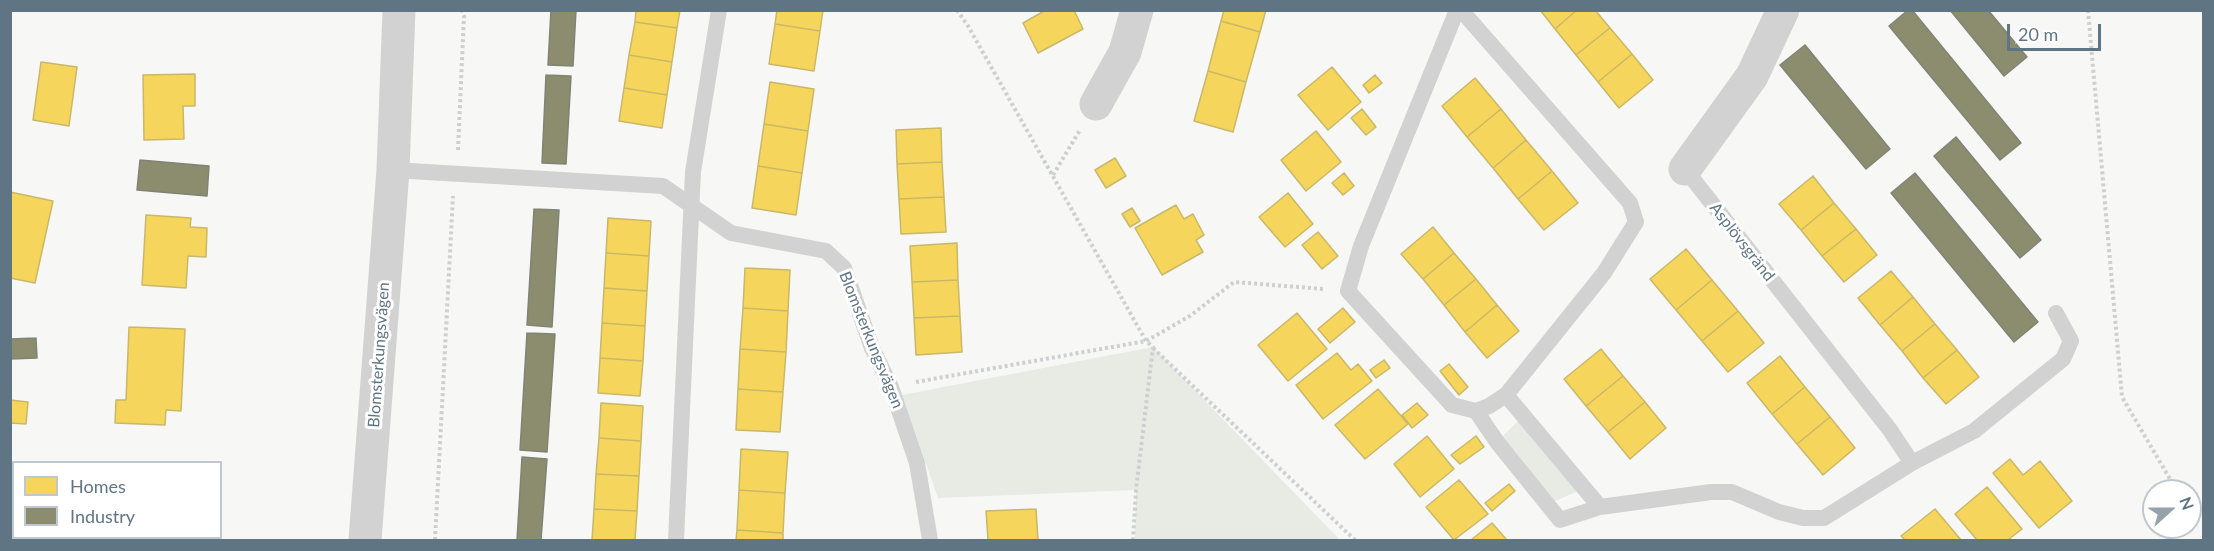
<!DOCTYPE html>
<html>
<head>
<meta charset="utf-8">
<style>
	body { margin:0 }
	#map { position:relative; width:2214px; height:551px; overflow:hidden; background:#f7f7f6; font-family:Lato,sans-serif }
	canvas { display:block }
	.frame { position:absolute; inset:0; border:12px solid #607584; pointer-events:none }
	.legend { position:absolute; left:12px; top:461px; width:210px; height:78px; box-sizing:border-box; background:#fff; border:2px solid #bfc8ce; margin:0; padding:8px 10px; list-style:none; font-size:18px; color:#607584 }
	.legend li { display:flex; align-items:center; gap:12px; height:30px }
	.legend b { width:30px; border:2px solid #bfc8ce }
	.north { position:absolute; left:2142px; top:479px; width:60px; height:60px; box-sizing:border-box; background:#fff; border:2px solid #bfc8ce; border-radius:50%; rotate:69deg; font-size:16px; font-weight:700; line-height:24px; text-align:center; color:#607584 }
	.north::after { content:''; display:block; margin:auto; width:21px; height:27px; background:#95a2ac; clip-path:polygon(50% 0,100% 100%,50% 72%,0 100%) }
	.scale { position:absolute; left:2007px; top:24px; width:94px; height:27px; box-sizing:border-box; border:3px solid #607584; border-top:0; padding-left:8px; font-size:18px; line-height:21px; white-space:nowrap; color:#607584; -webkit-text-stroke:4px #fff; paint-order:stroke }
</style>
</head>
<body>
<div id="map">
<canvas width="2214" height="551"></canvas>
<div class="frame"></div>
<ul class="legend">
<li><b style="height:16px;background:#f6d55c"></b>Homes</li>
<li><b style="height:16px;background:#8c8c6e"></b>Industry</li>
</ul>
<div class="north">N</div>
<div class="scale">20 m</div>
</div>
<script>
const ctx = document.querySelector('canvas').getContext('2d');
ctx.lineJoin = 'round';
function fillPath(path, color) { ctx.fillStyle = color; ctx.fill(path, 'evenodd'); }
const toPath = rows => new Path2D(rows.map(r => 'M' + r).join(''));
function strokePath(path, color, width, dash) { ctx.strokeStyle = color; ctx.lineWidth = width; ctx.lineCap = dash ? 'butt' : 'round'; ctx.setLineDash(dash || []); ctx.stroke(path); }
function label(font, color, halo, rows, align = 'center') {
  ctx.font = font + ' Lato,sans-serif'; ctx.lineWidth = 6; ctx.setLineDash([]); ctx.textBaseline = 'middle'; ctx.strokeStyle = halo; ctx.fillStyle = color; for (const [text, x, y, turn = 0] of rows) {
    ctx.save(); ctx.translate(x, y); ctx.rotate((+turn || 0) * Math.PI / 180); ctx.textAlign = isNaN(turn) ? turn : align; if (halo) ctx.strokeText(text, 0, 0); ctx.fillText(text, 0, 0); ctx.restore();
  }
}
fillPath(toPath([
	[1153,347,1340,540,1135,540,1136,490,938,498,902,395],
	[1523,416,1584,488,1547,505,1497,442]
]), '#e7ebe4');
const homes = toPath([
	[636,10,680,10,677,28,635,22,636,10],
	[777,10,823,10,820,31,775,24,777,10],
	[1046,10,1074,10,1083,29,1038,53,1023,23,1046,10],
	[1224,10,1266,10,1260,32,1221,21,1224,10],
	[1540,10,1577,10,1555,29,1540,10],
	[1577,10,1595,10,1610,28,1576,55,1555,29,1577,10],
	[1221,21,1260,32,1246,82,1208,71,1221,21],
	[635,22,677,28,672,62,629,55,635,22],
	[775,24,820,31,814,71,769,64,775,24],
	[1610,28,1632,54,1598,82,1576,55,1610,28],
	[1632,54,1653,80,1619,108,1598,82,1632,54],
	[629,55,672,62,667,95,624,88,629,55],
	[41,62,77,67,69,126,33,120,41,62],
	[1332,67,1361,102,1328,130,1298,95,1332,67],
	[1208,71,1246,82,1233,132,1194,121,1208,71],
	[195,74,195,106,183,106,184,139,144,140,143,75,195,74],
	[1375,75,1382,83,1369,93,1363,85,1375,75],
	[1475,78,1501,109,1467,137,1442,106,1475,78],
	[770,82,814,89,808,131,764,124,770,82],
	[624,88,667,95,662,128,619,121,624,88],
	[1362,109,1376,127,1366,135,1351,118,1362,109],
	[1501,109,1526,140,1493,168,1467,137,1501,109],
	[764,124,808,131,802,173,758,166,764,124],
	[941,128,942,162,897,164,896,130,941,128],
	[1316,131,1341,162,1306,191,1281,160,1316,131],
	[1526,140,1552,171,1518,199,1493,168,1526,140],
	[1115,158,1126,176,1106,188,1095,170,1115,158],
	[942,162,944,197,899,199,897,164,942,162],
	[758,166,802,173,796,215,752,208,758,166],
	[1552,171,1578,203,1544,230,1518,199,1552,171],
	[1344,173,1354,186,1343,195,1332,183,1344,173],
	[1813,176,1834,203,1801,230,1779,204,1813,176],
	[10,192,53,201,35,283,10,278,10,192],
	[1288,193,1313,224,1285,247,1259,217,1288,193],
	[944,197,946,232,901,234,899,199,944,197],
	[1834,203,1856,229,1822,256,1801,230,1834,203],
	[1176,205,1184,219,1193,214,1204,235,1196,240,1203,252,1162,275,1135,228,1176,205],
	[1132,208,1140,221,1130,227,1122,214,1132,208],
	[146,215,191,218,190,227,207,228,206,257,188,256,186,288,142,285,146,215],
	[608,218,651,221,649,256,606,253,608,218],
	[1433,227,1454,253,1423,279,1401,254,1433,227],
	[1856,229,1877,255,1844,282,1822,256,1856,229],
	[1318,232,1338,256,1322,269,1302,245,1318,232],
	[957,243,958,280,912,282,910,246,957,243],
	[1686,249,1712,280,1676,310,1650,279,1686,249],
	[606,253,649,256,647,291,604,288,606,253],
	[1454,253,1476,279,1444,305,1423,279,1454,253],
	[745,268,790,270,788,311,743,308,745,268],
	[1891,271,1913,297,1880,325,1858,298,1891,271],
	[1476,279,1497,305,1465,332,1444,305,1476,279],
	[958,280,960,316,914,318,912,282,958,280],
	[1712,280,1738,311,1702,341,1676,310,1712,280],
	[604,288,647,291,645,326,602,323,604,288],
	[1913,297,1935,324,1902,351,1880,325,1913,297],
	[1497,305,1519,331,1487,358,1465,332,1497,305],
	[743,308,788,311,786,352,740,349,743,308],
	[1343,308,1355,322,1330,343,1318,329,1343,308],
	[1738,311,1764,343,1728,372,1702,341,1738,311],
	[1297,313,1327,349,1288,381,1258,345,1297,313],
	[960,316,962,352,916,355,914,318,960,316],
	[602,323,645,326,643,361,600,358,602,323],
	[1935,324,1957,350,1923,378,1902,351,1935,324],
	[129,327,185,329,181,411,166,410,165,425,115,423,116,400,126,400,129,327],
	[740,349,786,352,783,392,738,389,740,349],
	[1601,349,1623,376,1586,406,1564,379,1601,349],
	[1957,350,1979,377,1946,404,1923,378,1957,350],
	[1337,353,1351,370,1358,364,1372,381,1323,419,1296,385,1337,353],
	[1780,356,1805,387,1772,414,1747,383,1780,356],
	[600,358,643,361,640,396,598,393,600,358],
	[1384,360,1390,368,1376,378,1370,370,1384,360],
	[1449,364,1468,387,1459,395,1440,371,1449,364],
	[1623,376,1645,402,1608,432,1586,406,1623,376],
	[1805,387,1830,417,1797,444,1772,414,1805,387],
	[738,389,783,392,780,432,736,430,738,389],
	[1378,389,1408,424,1365,459,1335,425,1378,389],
	[10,400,28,402,26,424,10,423,10,400],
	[1645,402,1666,428,1630,459,1608,432,1645,402],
	[601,403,643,406,641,441,599,438,601,403],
	[1417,403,1428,415,1412,428,1402,415,1417,403],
	[1830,417,1855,448,1823,475,1797,444,1830,417],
	[1427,436,1454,469,1420,497,1394,464,1427,436],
	[1476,436,1484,447,1460,464,1451,455,1476,436],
	[599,438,641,441,639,476,596,474,599,438],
	[741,449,788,452,785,493,739,490,741,449],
	[2010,459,2023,475,2040,461,2072,501,2039,528,1993,473,2010,459],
	[596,474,639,476,637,511,594,509,596,474],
	[10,477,14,477,14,524,10,523,10,477],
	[1459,480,1488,514,1454,540,1426,507,1459,480],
	[1509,484,1515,491,1492,511,1485,503,1509,484],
	[1987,487,2022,529,2008,540,1977,540,1955,514,1987,487],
	[739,490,785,493,783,533,737,530,739,490],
	[594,509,637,511,635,540,592,540,594,509],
	[1036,509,1038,540,988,540,986,511,1036,509],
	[1935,509,1961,540,1905,540,1901,536,1935,509],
	[1492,523,1507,540,1471,540,1492,523],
	[737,530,783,533,783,540,736,540,737,530],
	[127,538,175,538,175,540,127,540,127,538]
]);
fillPath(homes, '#f6d55c');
strokePath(homes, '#c9b868', 1.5);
const industry = toPath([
	[551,10,576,10,573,66,548,65,551,10],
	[1908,10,1912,10,2021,143,2000,160,1889,26,1908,10],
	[1950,10,1988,10,2027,57,2004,76,1950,10],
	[1805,45,1890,149,1866,169,1780,65,1805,45],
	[546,75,571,76,566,164,542,163,546,75],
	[1956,137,2041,240,2020,258,1934,156,1956,137],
	[140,160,209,166,207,196,137,190,140,160],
	[1915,173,2038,322,2014,342,1891,193,1915,173],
	[534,209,559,210,552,327,527,325,534,209],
	[527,333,555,334,547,452,520,450,527,333],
	[36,338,37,358,10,359,10,339,36,338],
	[522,457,547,459,541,540,517,540,522,457]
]);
fillPath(industry, '#8c8c6e');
strokePath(industry, '#7f8575', 1.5);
strokePath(toPath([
	[957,10,968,26,1146,341,1153,347,1136,490,1133,540],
	[2088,10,2122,397,2177,491],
	[458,150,464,16,462,10],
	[1053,175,1080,130],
	[1153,348,1355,540],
	[916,382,1146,341,1190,316,1234,282,1324,289],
	[435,540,453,196],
	[2169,540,2171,527]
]), '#cdcfd0', 4, [3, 3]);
strokePath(toPath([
	[1457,10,1361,246,1348,291,1452,405,1476,411,1489,406,1506,395,1604,273,1636,222,1630,203,1461,10],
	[1685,169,1890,430,1912,463],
	[393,170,663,186,731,233,826,251,844,268,872,348,891,387,917,463,930,540],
	[1506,395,1600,507,1711,492,1732,492,1779,512,1803,518,1824,518,1912,463,1974,431,2063,359,2071,341,2056,313],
	[1476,411,1497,442,1560,520,1600,507],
	[676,540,693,172,719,10]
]), '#d2d2d3', 16);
strokePath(toPath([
	[1096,104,1125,52,1137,10],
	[1685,169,1752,76,1783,10],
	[365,540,393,170,399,10]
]), '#d2d2d3', 33);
label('16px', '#607584', '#fff', [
	["Asplövsgränd",1742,242,52],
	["Blomsterkungsvägen",871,340,68],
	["Blomsterkungsvägen",379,355,-86]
]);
</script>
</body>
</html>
